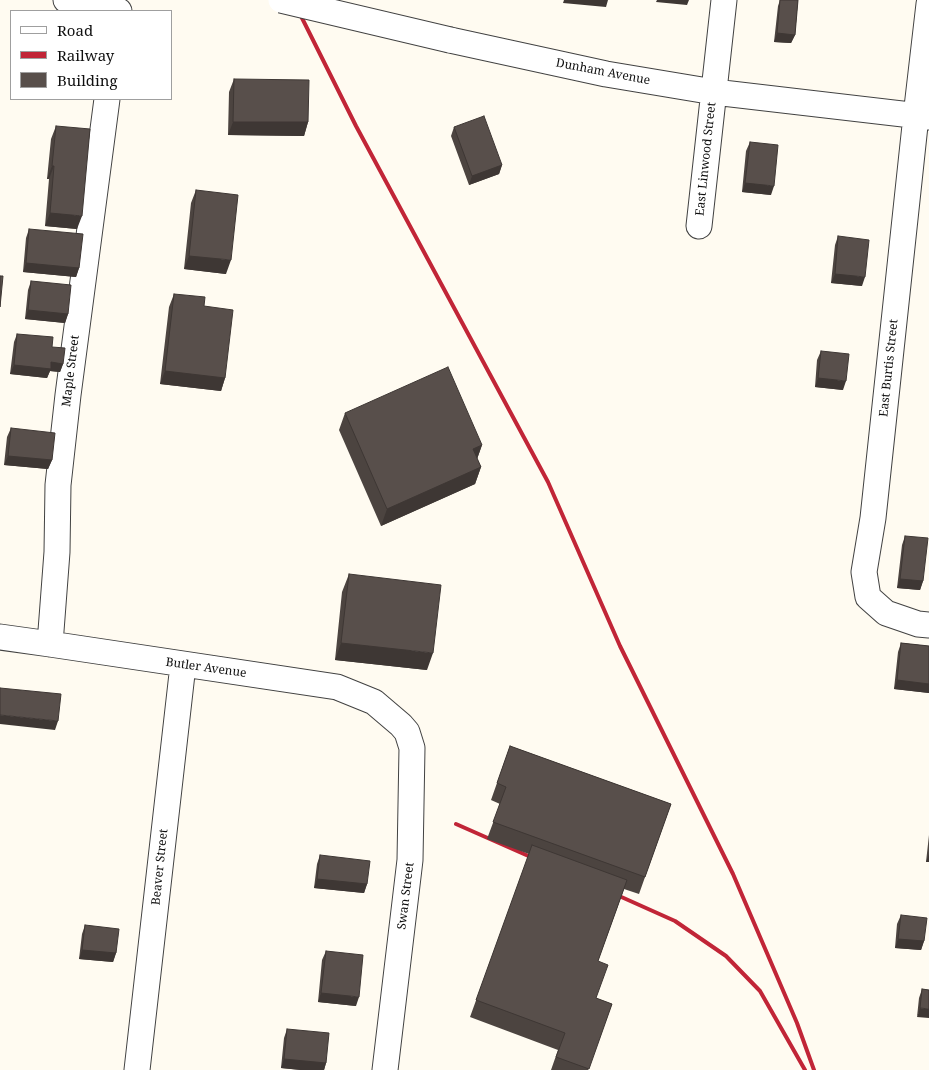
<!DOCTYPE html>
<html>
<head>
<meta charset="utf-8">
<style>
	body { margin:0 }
	#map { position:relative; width:929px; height:1070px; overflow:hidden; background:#fffbf1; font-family:"Noto Serif",serif }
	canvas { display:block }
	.legend { position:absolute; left:10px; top:10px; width:162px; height:90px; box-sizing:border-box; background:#fff; border:1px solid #9f9f9f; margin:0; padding:6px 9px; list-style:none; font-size:15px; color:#0f0f0f }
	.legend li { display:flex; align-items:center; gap:10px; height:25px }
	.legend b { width:25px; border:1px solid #9f9f9f }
</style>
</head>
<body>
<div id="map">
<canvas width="929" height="1070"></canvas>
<ul class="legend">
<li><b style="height:6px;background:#fff"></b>Road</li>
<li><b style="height:6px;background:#c12537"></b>Railway</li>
<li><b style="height:14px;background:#584f4b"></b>Building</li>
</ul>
</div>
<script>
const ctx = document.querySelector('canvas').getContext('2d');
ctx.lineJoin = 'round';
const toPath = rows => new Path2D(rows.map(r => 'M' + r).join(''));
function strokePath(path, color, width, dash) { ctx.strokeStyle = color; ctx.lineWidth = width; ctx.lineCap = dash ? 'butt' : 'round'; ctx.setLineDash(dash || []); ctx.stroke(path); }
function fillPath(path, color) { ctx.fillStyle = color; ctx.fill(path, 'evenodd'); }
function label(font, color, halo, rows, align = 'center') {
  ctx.font = font + ' "Noto Serif",serif'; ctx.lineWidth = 5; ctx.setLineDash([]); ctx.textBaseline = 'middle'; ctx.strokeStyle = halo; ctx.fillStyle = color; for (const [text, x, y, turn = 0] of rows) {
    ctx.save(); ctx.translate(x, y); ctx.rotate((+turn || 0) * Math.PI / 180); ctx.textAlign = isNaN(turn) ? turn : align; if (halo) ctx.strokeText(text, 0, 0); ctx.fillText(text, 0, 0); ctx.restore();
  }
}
const minor = toPath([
	[66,0,119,11],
	[929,4,916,116,873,518,864,572,868,597,886,613,918,624,929,625],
	[450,40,606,74,714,92,929,117],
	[699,226,724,0],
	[0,637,50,644,337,687,374,702,401,725,407,732,412,748,410,860,385,1070],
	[50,644,57,552,58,485,68,395,107,99],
	[137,1070,183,665]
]);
strokePath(minor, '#424242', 27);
strokePath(minor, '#fff', 25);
strokePath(toPath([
	[293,0,356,126,548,482,620,646,733,874,797,1023,814,1070],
	[456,824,542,862],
	[608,891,675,921,726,956,760,991,805,1070]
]), '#c12537', 4);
const minorBridge = toPath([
	[281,0,450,40]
]);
strokePath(minorBridge, '#424242', 27, []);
strokePath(minorBridge, '#fff', 25);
fillPath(toPath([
	[780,0,798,0,795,35,791,43,774,42,778,6],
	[234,79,308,122,304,136,228,135,229,92],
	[56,126,77,229,45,226,49,179,47,179,51,139],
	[454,127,502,165,499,174,469,185,451,136],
	[750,142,771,195,742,192,746,151],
	[196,190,226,274,184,269,191,203],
	[29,229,79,268,76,277,23,272,26,238],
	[838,236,862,286,831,283,835,245],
	[31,281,68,314,65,323,25,319,28,290],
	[174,294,204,306,225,378,221,391,160,384,169,307],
	[17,334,52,347,63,364,60,372,50,371,47,378,10,374,14,342],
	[821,351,843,390,815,387,817,360],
	[345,413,482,445,477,459,481,467,475,484,381,526,339,430],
	[11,428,52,460,48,469,4,465,7,437],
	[905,536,923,581,920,590,897,588,902,545],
	[349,574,427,670,335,660,342,592],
	[901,643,929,646,929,693,894,689,898,652],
	[510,746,671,804,639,894,624,889,598,961,596,998,612,1004,588,1070,551,1070,558,1050,470,1017,529,854,487,839,500,804,491,800],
	[929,835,929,862,926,862],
	[320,855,367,884,364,893,314,888,317,864],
	[901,915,924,941,921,950,895,948,897,924],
	[85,925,116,953,113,962,79,959,82,934],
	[326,951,356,1006,318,1002,322,960],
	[922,989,929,990,917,1017,919,998],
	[287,1029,326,1063,324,1070,301,1070,281,1068,284,1038]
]), '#4c4440');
fillPath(toPath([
	[564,0,608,0,606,7,563,3],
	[657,0,689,0,687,5,656,2],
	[777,33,795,35,791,43,774,42],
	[233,122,308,122,304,136,228,135],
	[502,165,499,174,469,185,472,176],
	[52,166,54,166,49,179,47,179],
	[745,183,774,186,771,195,742,192],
	[50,213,82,216,77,229,45,226],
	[189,256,231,260,226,274,184,269],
	[26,263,79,268,76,277,23,272],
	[835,274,865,277,862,286,831,283],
	[28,310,68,314,65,323,25,319],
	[51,362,63,364,60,372,50,371,47,378,10,374,14,365],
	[165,371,225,378,221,391,160,384],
	[818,378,846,381,843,390,815,387],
	[482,445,476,462,473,449],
	[8,456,52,460,48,469,4,465],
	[481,467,475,484,381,526,387,509],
	[900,579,923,581,920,590,897,588],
	[341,643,433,653,427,670,335,660],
	[897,680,929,684,929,693,894,689],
	[0,715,58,721,55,730,0,724],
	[929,854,929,862,926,862],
	[317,879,367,884,364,893,314,888],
	[898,939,924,941,921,950,895,948],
	[82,950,116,953,113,962,79,959],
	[321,993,359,997,356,1006,318,1002],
	[920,1008,929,1009,929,1018,917,1017],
	[284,1059,326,1063,324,1070,301,1070,281,1068]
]), '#3e3734');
const building = toPath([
	[780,0,798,0,795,35,777,33,780,0],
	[234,79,309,80,308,122,233,122,234,79],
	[484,116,502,165,472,176,454,127,484,116],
	[56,126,90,129,82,216,50,213,54,166,52,166,56,126],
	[750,142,778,145,774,186,745,183,750,142],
	[196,190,238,195,231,260,189,256,196,190],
	[29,229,83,234,79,268,26,263,29,229],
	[838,236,869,240,865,277,835,274,838,236],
	[0,276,3,276,0,307,0,276],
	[31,281,71,285,68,314,28,310,31,281],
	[174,294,205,297,204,306,233,310,225,378,165,371,174,294],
	[17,334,53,337,52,347,65,348,63,364,51,362,51,369,14,365,17,334],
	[821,351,849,354,846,381,818,378,821,351],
	[448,367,482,445,473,449,481,467,387,509,345,413,448,367],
	[11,428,55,433,52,460,8,456,11,428],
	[905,536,928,538,923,581,900,579,905,536],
	[349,574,441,585,433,653,341,643,349,574],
	[901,643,929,646,929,684,897,680,901,643],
	[0,688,61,694,58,721,0,715,0,688],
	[510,746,671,804,645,877,493,822,506,787,497,783,510,746],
	[532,845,627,880,598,961,608,965,596,998,612,1004,589,1069,556,1057,565,1033,476,1000,532,845],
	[320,855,370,861,367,884,317,879,320,855],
	[901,915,927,918,924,941,898,939,901,915],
	[85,925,119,929,116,953,82,950,85,925],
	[326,951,363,955,359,997,321,993,326,951],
	[922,989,929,990,929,1009,920,1008,922,989],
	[287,1029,329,1033,326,1063,284,1059,287,1029]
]);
fillPath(building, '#584f4b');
strokePath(building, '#3e3734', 1);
label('12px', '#0f0f0f', '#fff', [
	["Dunham Avenue",603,72,11],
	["East Linwood Street",706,159,-84],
	["East Burtis Street",889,368,-84],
	["Maple Street",71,371,-83],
	["Butler Avenue",206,668,8],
	["Beaver Street",160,867,-84],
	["Swan Street",406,896,-83]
]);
</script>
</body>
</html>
